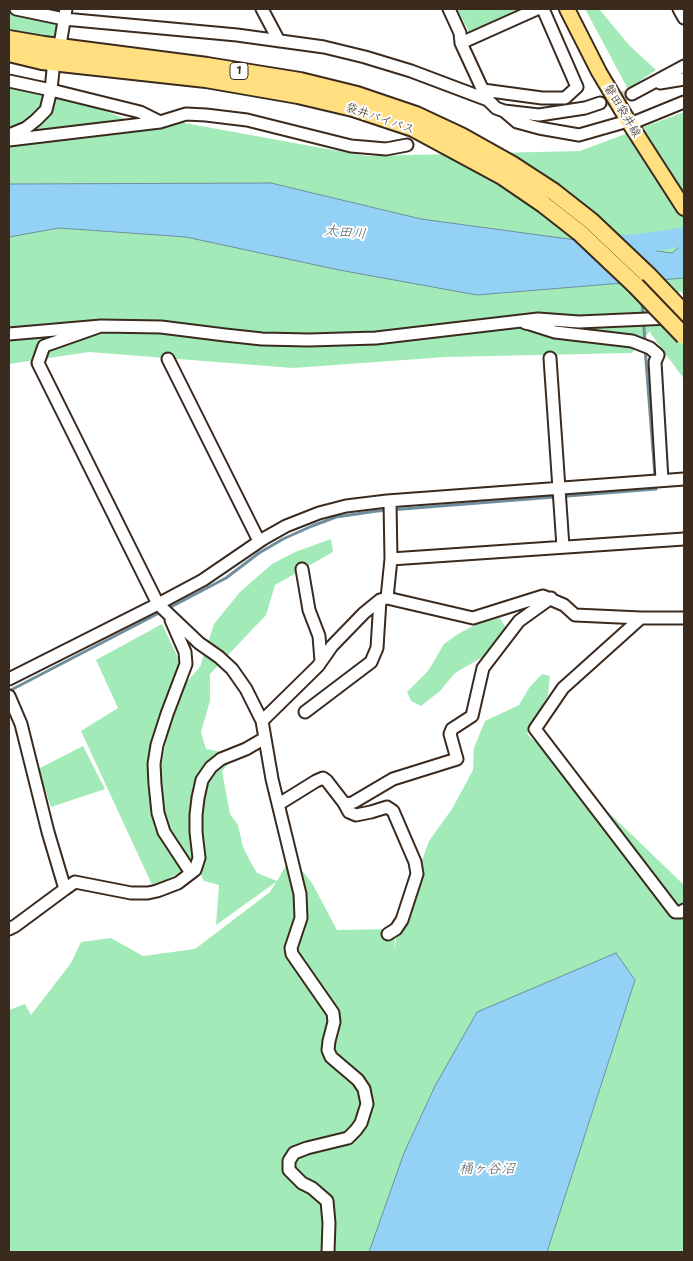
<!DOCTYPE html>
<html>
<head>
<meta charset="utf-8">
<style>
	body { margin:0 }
	#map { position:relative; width:693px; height:1261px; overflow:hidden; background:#fff; font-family:"Shantell Sans",sans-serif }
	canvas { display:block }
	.frame { position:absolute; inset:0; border:10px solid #3b2a1e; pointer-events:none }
</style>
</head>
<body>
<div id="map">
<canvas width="693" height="1261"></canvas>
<div class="frame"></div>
</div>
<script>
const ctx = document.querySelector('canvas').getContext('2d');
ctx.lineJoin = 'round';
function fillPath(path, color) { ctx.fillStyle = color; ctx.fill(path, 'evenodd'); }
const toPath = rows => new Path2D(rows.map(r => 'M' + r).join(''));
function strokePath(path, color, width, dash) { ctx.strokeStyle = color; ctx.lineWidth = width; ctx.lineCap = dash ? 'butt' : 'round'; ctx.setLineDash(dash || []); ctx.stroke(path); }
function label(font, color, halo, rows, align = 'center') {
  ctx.font = font + ' "Shantell Sans","Klee One",sans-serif'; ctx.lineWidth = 4; ctx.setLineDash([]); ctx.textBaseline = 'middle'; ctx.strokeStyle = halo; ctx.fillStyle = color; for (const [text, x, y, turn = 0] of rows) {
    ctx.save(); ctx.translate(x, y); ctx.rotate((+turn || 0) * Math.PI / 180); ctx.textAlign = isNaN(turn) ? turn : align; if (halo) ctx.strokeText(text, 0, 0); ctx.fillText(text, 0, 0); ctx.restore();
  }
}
fillPath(toPath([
	[9,9,16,9,64,19,57,41,9,30],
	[457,9,519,9,469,32],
	[585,9,599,9,630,46,656,70,628,89],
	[9,80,58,92,138,124,168,120,366,156,580,151,684,112,684,295,680,291,655,323,665,328,684,343,684,379,651,334,650,331,632,353,446,357,293,368,89,352,9,364],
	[331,539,333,552,275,585,266,615,210,674,210,701,201,732,206,749,231,754,230,762,222,771,230,814,238,825,243,847,250,861,257,873,277,881,291,857,312,883,337,930,396,929,394,950,399,924,429,841,452,809,473,770,474,748,485,721,519,705,529,688,542,674,550,676,548,695,527,734,684,885,684,1252,547,1252,635,980,369,1252,9,1252,9,1010,25,1004,31,1015,71,963,81,942,111,938,143,956,195,949,270,892,276,882,216,925,219,885,204,881,200,873,192,864,173,837,163,806,159,779,169,725,184,685,200,667,214,624,240,592,272,564,295,552],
	[500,618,507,630,498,648,455,673,440,691,421,706,411,701,407,692,428,671,444,644,458,634,477,624],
	[162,624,181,664,175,688,154,733,149,769,152,807,154,826,159,837,182,871,153,887,81,731,118,708,96,660],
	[83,746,105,789,51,807,38,769]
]), '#a2ebb9');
const water = toPath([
	[271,183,421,219,672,253,684,243,684,278,477,295,339,270,186,237,59,228,9,237,9,184,271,183],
	[616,953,635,980,547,1252,369,1252,404,1153,435,1086,477,1012,616,953]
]);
fillPath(water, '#93d2f4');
strokePath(water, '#708f9e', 1);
strokePath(toPath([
	[637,244,638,252],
	[642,301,645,342],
	[167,609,226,578,259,553,283,539,312,526,336,517,377,511,656,489,645,348],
	[9,691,161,612]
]), '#708f9e', 3);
strokePath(toPath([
	[603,244,637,244,684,237]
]), '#93d2f4', 19);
strokePath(toPath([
	[600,103,632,94]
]), '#d8d4d2', 11, [11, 5.5]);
const minor = toPath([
	[16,9,64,19,237,35,324,47,365,57,411,71,488,100,496,108,504,111,517,122,539,128,579,135,628,121],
	[262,9,279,41],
	[449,9,460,33,461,43,486,97],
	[679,9,684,18],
	[61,39,66,9],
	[461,43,537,9],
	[9,81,51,90,140,112,160,122],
	[660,83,684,79],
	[483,90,542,98,565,98,577,87,543,9],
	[632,94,684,66],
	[504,111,539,115,585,108,600,103],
	[630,124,684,102],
	[9,135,26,128,36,120,46,110,51,90,53,70],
	[9,140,160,122,186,114,206,115,247,120,351,146,386,149,407,145],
	[525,323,530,324,555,332,632,341,650,348,658,355,655,362,662,480],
	[101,326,44,346,38,363,158,604,199,643,219,657,232,669,246,689,262,721,272,779,300,894,301,918,291,948,292,954,333,1013,334,1022,329,1041,328,1050,331,1057,358,1080,364,1089,367,1104,361,1123,356,1130,348,1138,307,1148,294,1153,289,1161,289,1170,302,1183,312,1188,327,1201,329,1223,328,1252],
	[9,334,101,326,161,327,225,335,262,339,309,340,376,338,538,319,579,322,670,318],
	[550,358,563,547],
	[168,359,259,541],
	[391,559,684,539],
	[302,569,309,610,319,636,321,661],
	[387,598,391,559,390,502],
	[641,618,563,688,535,729,675,912,681,912,684,910],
	[171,620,185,652,186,664,167,714,157,745,154,764,155,784,158,813,164,832,191,873],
	[9,679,158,604,203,580,263,539,286,526,319,513,346,506,387,501,684,479],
	[9,696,21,724,48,832,65,889],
	[305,712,371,662,377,648,380,600],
	[262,721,318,666,332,646,364,613,380,600,387,598,473,618,543,596,564,605,575,615,641,618,684,618],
	[344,803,349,812,356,815,371,812,387,807,393,811,415,862,417,874,402,920,396,929,388,934],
	[279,804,316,781,323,778,327,781,344,803,349,804,354,802,393,779,457,759,450,734,452,729,472,716,483,668,519,621,551,598],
	[9,929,15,926,65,889,75,882,131,893,148,893,157,891,178,883,195,870,199,858,196,832,196,815,198,798,202,780,211,767,221,759,246,749,265,738]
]);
const major = toPath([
	[567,9,599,72,630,124,684,208]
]);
const highway = toPath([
	[9,39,44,45,207,66,300,81,357,95,416,115,461,136,511,164,554,192,591,221,649,276,684,313],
	[9,53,42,61,206,79,298,95,353,108,413,128,502,176,543,204,580,233,636,286]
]);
strokePath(minor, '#3b2a1e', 15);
strokePath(major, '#3b2a1e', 18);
strokePath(highway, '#3b2a1e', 20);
strokePath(minor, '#fff', 11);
strokePath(major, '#ffdf80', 14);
strokePath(highway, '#ffdf80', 16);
const highwayBridge = toPath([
	[636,286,684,336]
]);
strokePath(highwayBridge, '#3b2a1e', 20, []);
strokePath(highwayBridge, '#ffdf80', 16);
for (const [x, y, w] of [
	[239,71,18]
]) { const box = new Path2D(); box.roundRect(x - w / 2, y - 8.5, w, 17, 4); ctx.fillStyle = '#fff'; ctx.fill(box); strokePath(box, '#3b2a1e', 1); }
label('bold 11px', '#3b2a1e', null, [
	["1",239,71]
]);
label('12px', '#3b2a1e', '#fff', [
	["磐田袋井線",622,111,59],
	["袋井バイパス",380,119,19]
]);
label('italic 14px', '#555c5e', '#fff', [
	["太田川",345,233,5],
	["桶ヶ谷沼",487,1169]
]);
</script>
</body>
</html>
